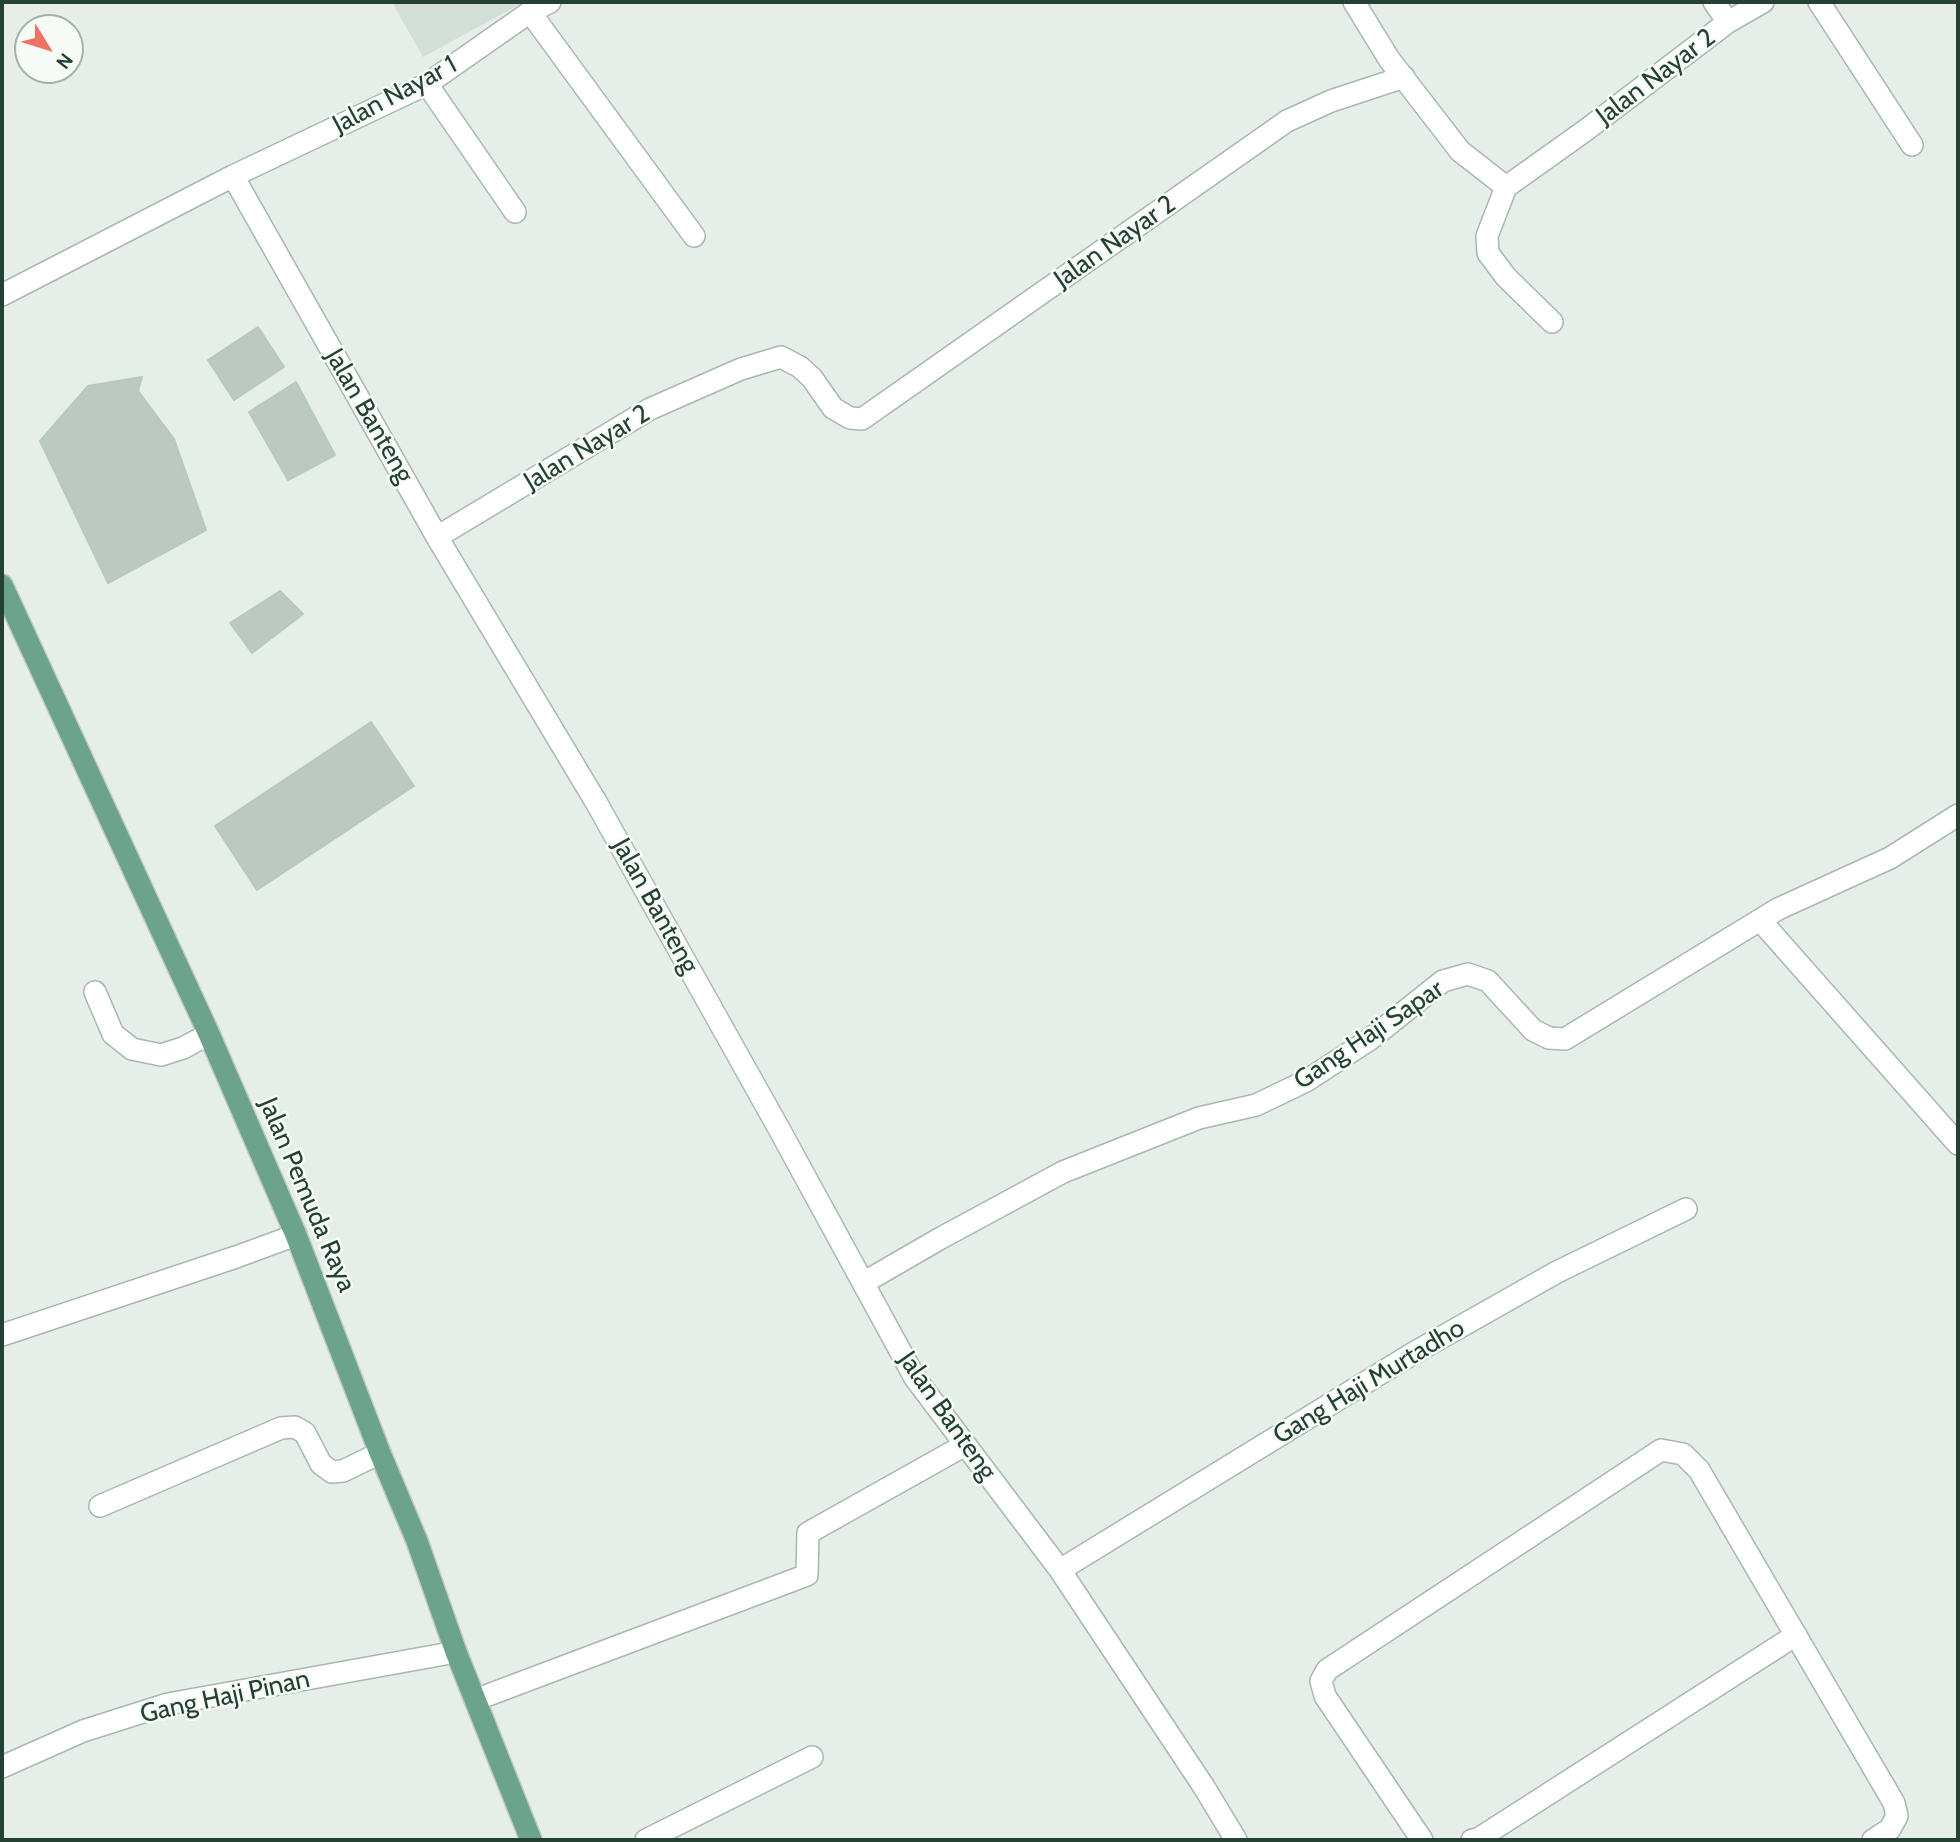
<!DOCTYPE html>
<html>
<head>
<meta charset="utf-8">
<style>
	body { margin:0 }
	#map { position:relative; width:1960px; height:1842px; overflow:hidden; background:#e6eee9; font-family:Cabin,sans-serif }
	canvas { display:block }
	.frame { position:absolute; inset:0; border:4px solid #254135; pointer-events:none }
	.north { position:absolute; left:14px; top:14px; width:70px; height:70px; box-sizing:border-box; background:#f7fbf8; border:2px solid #a3b1aa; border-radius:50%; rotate:128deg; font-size:19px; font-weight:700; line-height:28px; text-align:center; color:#254135 }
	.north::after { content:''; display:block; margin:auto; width:24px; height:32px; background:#ef7263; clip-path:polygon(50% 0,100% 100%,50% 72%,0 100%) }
</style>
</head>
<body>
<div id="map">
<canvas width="1960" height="1842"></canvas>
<div class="frame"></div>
<div class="north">N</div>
</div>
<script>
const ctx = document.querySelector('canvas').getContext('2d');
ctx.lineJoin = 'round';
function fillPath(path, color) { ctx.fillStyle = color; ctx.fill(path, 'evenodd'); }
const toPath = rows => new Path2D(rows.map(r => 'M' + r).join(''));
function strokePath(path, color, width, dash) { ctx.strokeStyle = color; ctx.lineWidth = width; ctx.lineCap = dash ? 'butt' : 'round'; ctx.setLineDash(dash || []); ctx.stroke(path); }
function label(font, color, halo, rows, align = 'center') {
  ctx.font = font + ' Cabin,sans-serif'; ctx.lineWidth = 5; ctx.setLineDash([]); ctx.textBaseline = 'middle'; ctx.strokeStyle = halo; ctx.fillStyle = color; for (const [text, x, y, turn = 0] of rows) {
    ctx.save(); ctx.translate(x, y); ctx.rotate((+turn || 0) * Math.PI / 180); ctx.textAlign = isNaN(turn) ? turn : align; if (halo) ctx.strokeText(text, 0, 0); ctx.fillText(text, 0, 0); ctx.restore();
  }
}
fillPath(toPath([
	[392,2,524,2,423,57]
]), '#d4ded8');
const building = toPath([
	[258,327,284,367,234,400,208,360,258,327],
	[142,377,138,391,174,439,206,530,108,583,40,441,88,386,142,377],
	[296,382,335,455,288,480,249,412,296,382],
	[280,591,303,614,252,653,230,623,280,591],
	[371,722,414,786,257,890,215,826,371,722]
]);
fillPath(building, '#bbc9c2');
strokePath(building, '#b8c8bf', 2);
const lane = toPath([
	[95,992,113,1034,132,1049,161,1055,183,1048,209,1034],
	[2,1335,236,1257,296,1235],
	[100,1506,281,1428,295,1427,305,1433,321,1464,332,1472,343,1471,380,1453],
	[646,1840,812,1757]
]);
const street = toPath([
	[1354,2,1389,59,1460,151,1506,187,1586,130,1728,22,1763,2],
	[1714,2,1728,22],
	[1819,2,1912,145],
	[530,12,694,236],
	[427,84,515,212],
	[233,176,437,537,596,802,778,1127,915,1378,1060,1570,1204,1787,1236,1840],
	[1506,187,1487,236,1488,253,1506,277,1552,322],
	[2,295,233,176,427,84,530,12,550,2],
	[437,537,650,409,741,369,781,357,800,367,812,378,833,408,850,418,862,419,1287,121,1331,101,1404,77],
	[1760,920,1958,1144],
	[863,1283,941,1238,1063,1172,1199,1118,1256,1105,1306,1081,1369,1040,1443,981,1468,974,1488,981,1533,1030,1549,1038,1565,1039,1778,909,1890,858,1958,815],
	[1060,1570,1412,1354,1557,1272,1686,1209],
	[475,1700,807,1575,808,1533,965,1445],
	[2,1767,83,1731,168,1704,456,1652],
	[1422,1840,1325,1696,1321,1681,1327,1670,1661,1450,1683,1454,1699,1470,1894,1803,1897,1816,1890,1829,1873,1840],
	[1472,1840,1478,1839,1796,1635]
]);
const primary = toPath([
	[2,585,209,1034,296,1235,380,1453,417,1541,456,1652,531,1840]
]);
strokePath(lane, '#a8b7af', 24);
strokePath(street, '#a8b7af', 24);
strokePath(primary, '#c2cac6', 24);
strokePath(lane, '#fff', 21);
strokePath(street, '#fff', 21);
strokePath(primary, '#6ba38d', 21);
label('26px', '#254135', '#f7fbf8', [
	["Jalan Nayar 2",1656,77,-37],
	["Jalan Nayar 1",395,95,-28],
	["Jalan Nayar 2",1115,242,-35],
	["Jalan Banteng",369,416,60],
	["Jalan Nayar 2",587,448,-31],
	["Jalan Banteng",655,906,61],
	["Gang Haji Sapar",1369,1035,-34],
	["Jalan Pemuda Raya",307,1195,67],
	["Gang Haji Murtadho",1369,1382,-31],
	["Jalan Banteng",947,1416,55],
	["Gang Haji Pinan",225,1697,-12]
]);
</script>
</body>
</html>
